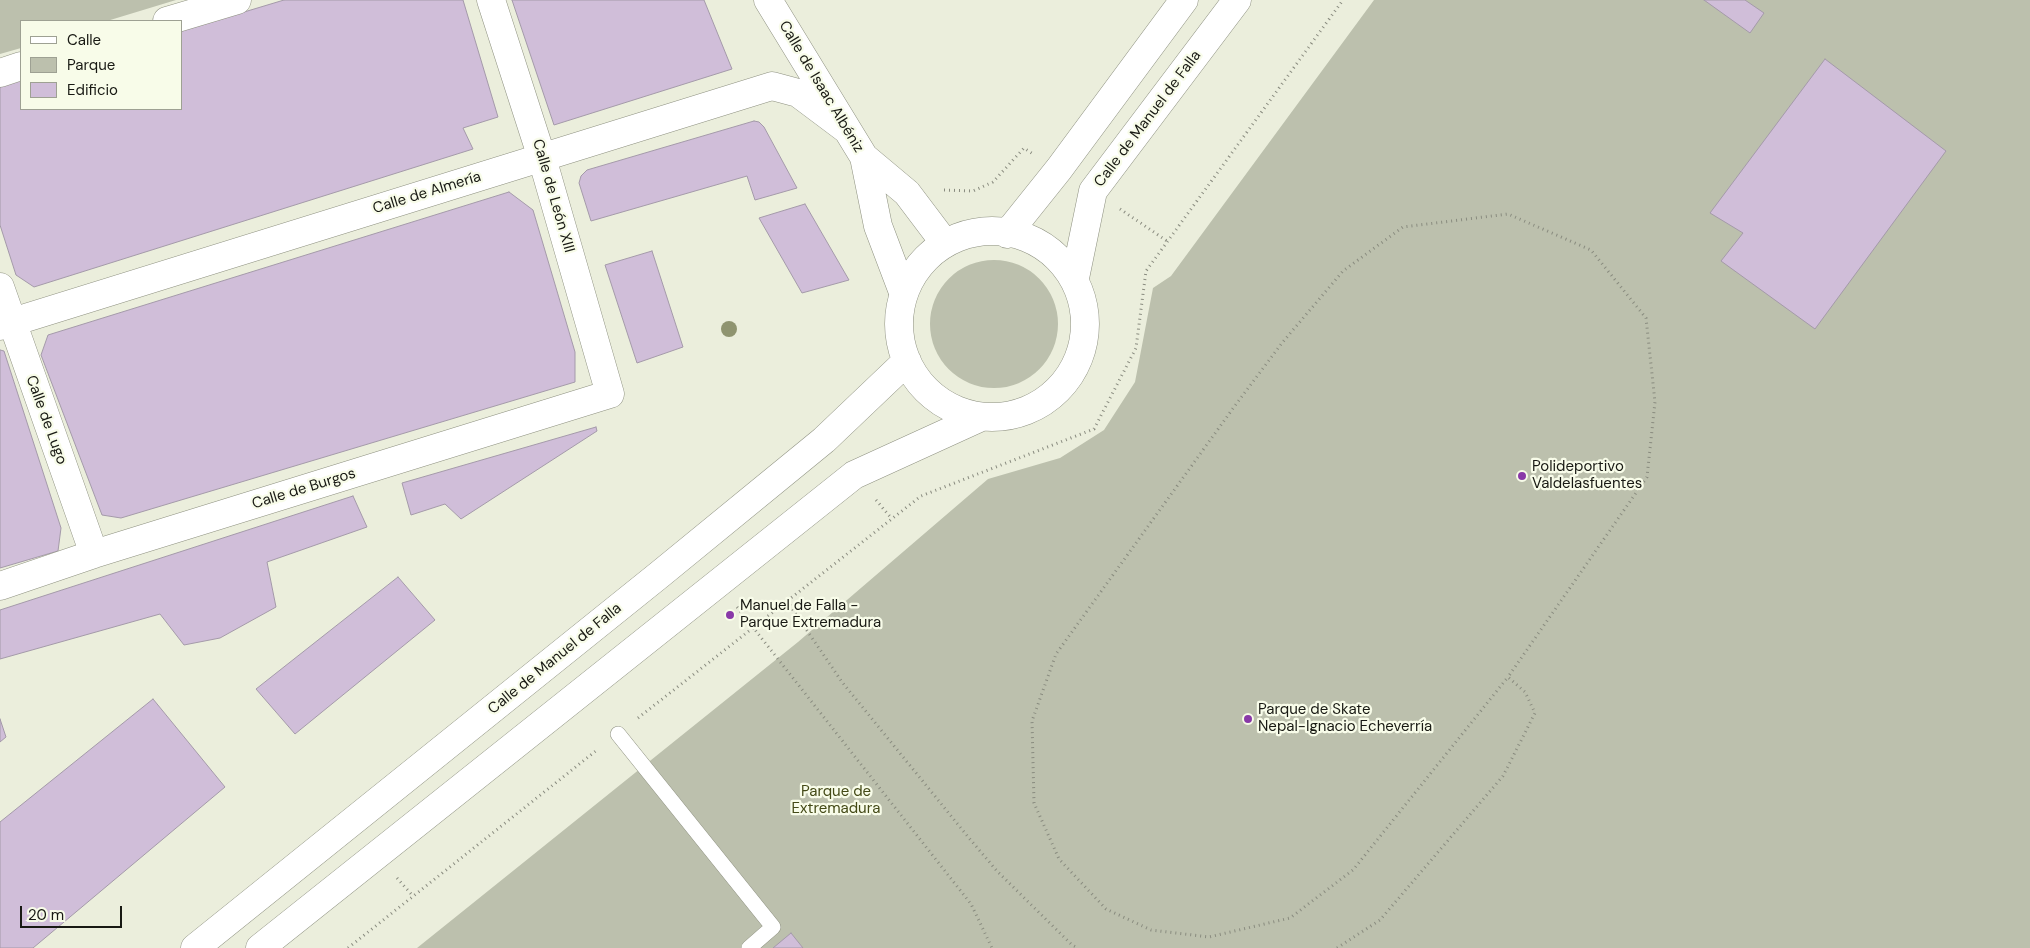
<!DOCTYPE html>
<html>
<head>
<meta charset="utf-8">
<style>
	body { margin:0 }
	#map { position:relative; width:2030px; height:948px; overflow:hidden; background:#ebeedc; font-family:"DM Sans",sans-serif }
	canvas { display:block }
	.legend { position:absolute; left:20px; top:20px; width:162px; height:90px; box-sizing:border-box; background:#f8fce9; border:1px solid #9ea193; margin:0; padding:6px 9px; list-style:none; font-size:15px; color:#181913 }
	.legend li { display:flex; align-items:center; gap:10px; height:25px }
	.legend b { width:25px; border:1px solid #9ea193 }
	.scale { position:absolute; left:20px; top:906px; width:102px; height:22px; box-sizing:border-box; border:2px solid #181913; border-top:0; padding-left:6px; font-size:15px; line-height:18px; white-space:nowrap; color:#181913; -webkit-text-stroke:4px #f8fce9; paint-order:stroke }
</style>
</head>
<body>
<div id="map">
<canvas width="2030" height="948"></canvas>
<ul class="legend">
<li><b style="height:6px;background:#fff"></b>Calle</li>
<li><b style="height:14px;background:#bcc0ad"></b>Parque</li>
<li><b style="height:14px;background:#d0bed9"></b>Edificio</li>
</ul>
<div class="scale">20 m</div>
</div>
<script>
const ctx = document.querySelector('canvas').getContext('2d');
ctx.lineJoin = 'round';
function fillPath(path, color) { ctx.fillStyle = color; ctx.fill(path, 'evenodd'); }
const toPath = rows => new Path2D(rows.map(r => 'M' + r).join(''));
function strokePath(path, color, width, dash) { ctx.strokeStyle = color; ctx.lineWidth = width; ctx.lineCap = dash ? 'butt' : 'round'; ctx.setLineDash(dash || []); ctx.stroke(path); }
function label(font, color, halo, rows, align = 'center') {
  ctx.font = font + ' "DM Sans",sans-serif'; ctx.lineWidth = 4.5; ctx.setLineDash([]); ctx.textBaseline = 'middle'; ctx.strokeStyle = halo; ctx.fillStyle = color; for (const [text, x, y, turn = 0] of rows) {
    ctx.save(); ctx.translate(x, y); ctx.rotate((+turn || 0) * Math.PI / 180); ctx.textAlign = isNaN(turn) ? turn : align; if (halo) ctx.strokeText(text, 0, 0); ctx.fillText(text, 0, 0); ctx.restore();
  }
}
fillPath(toPath([
	[0,0,176,0,107,21,21,21,21,48,0,54],
	[1374,0,2030,0,2030,948,417,948,798,642,988,479,1060,458,1104,430,1135,382,1153,288,1171,276],
	'930 324a64 64 0 1 1 128 0a64 64 0 1 1-128 0Z'
]), '#bcc0ad');
const building = toPath([
	[284,0,463,0,498,117,463,128,473,149,34,287,16,275,0,225,0,87,21,80,21,109,181,109,181,31,284,0],
	[512,0,704,0,732,69,554,125,512,0],
	[1704,0,1745,0,1764,13,1750,33,1704,0],
	[1825,59,1946,151,1815,329,1721,261,1743,233,1710,213,1825,59],
	[754,121,759,122,764,127,797,188,755,200,747,176,591,221,579,183,581,176,587,170,754,121],
	[509,192,533,210,575,352,575,382,121,518,102,515,41,355,48,335,509,192],
	[805,204,849,280,802,293,759,218,805,204],
	[652,251,683,347,637,363,605,265,652,251],
	[0,350,4,351,61,528,58,551,0,568,0,350],
	[596,427,597,431,461,519,445,504,411,515,402,483,596,427],
	[353,496,367,527,267,562,276,607,220,638,184,645,160,614,0,659,0,610,353,496],
	[398,577,435,620,295,734,256,689,398,577],
	[153,699,225,787,33,948,0,948,0,822,153,699],
	[0,719,6,737,0,742,0,719],
	[791,933,803,948,773,948,791,933]
]);
fillPath(building, '#d0bed9');
strokePath(building, '#a49aa9', 1);
const service = toPath([
	[618,734,773,927,749,948]
]);
const minor = toPath([
	[768,0,864,157,878,226,903,292],
	[167,21,237,0],
	[0,73,21,66],
	[864,157,907,193,944,242],
	[0,287,94,554],
	[0,326,772,86,798,93,846,129],
	[0,586,94,554,610,394,542,158,491,0]
]);
const secondary = toPath([
	'899 324a93 93 0 1 1 186 0a93 93 0 1 1-186 0Z',
	[1007,234,1059,169,1184,0],
	[1075,278,1093,191,1237,0],
	[195,948,659,575,824,440,907,361],
	[260,948,854,475,979,418]
]);
strokePath(service, '#8e9181', 16);
strokePath(minor, '#8e9181', 29);
strokePath(secondary, '#8e9181', 29);
strokePath(toPath([
	[944,190,973,191,993,182,1024,148,1033,154],
	[1120,209,1167,241],
	[876,500,892,519],
	[787,601,842,682,969,838,997,871,1072,945,1078,948],
	[737,607,971,904,992,948],
	[638,718,921,496,1094,429,1136,348,1146,271,1343,0],
	[397,878,413,896],
	[348,948,597,750],
	[1337,948,1380,920,1503,776,1535,713,1525,692,1508,677,1647,477,1655,402,1646,318,1591,250,1508,214,1403,227,1343,271,1282,343,1234,407,1056,654,1032,721,1034,803,1059,859,1106,909,1151,930,1209,937,1290,918,1353,870,1508,677]
]), '#898b7f', 3, [1, 4]);
strokePath(service, '#fff', 15);
strokePath(minor, '#fff', 28);
strokePath(secondary, '#fff', 28);
ctx.fillStyle = '#8f9470';
for (const [x, y] of [
	[729,329]
]) { ctx.beginPath(); ctx.arc(x, y, 8, 0, 2 * Math.PI); ctx.fill(); }
for (const [x, y, r, color] of [
	[1522,476,5,"#8939a8"],
	[730,615,5,"#8939a8"],
	[1248,719,5,"#8939a8"]
]) { const dot = new Path2D(); dot.arc(x, y, r, 0, 2 * Math.PI); ctx.fillStyle = color; ctx.fill(dot); strokePath(dot, '#f8fce9', 2); }
label('15px', '#181913', '#f8fce9', [
	["Calle de Isaac Albéniz",821,87,59],
	["Calle de Manuel de Falla",1148,119,-53],
	["Calle de Almería",427,193,-17],
	["Calle de León XIII",553,196,74],
	["Calle de Lugo",46,420,70],
	["Calle de Burgos",304,489,-17],
	["Calle de Manuel de Falla",555,659,-39]
]);
label('15px', '#181913', '#f8fce9', [
	["Polideportivo",1532,467],
	["Valdelasfuentes",1532,484],
	["Manuel de Falla -",740,606],
	["Parque Extremadura",740,623],
	["Parque de Skate",1258,710],
	["Nepal-Ignacio Echeverría",1258,727]
], 'left');
label('15px', '#444a17', '#f8fce9', [
	["Parque de",836,792],
	["Extremadura",836,809]
]);
</script>
</body>
</html>
